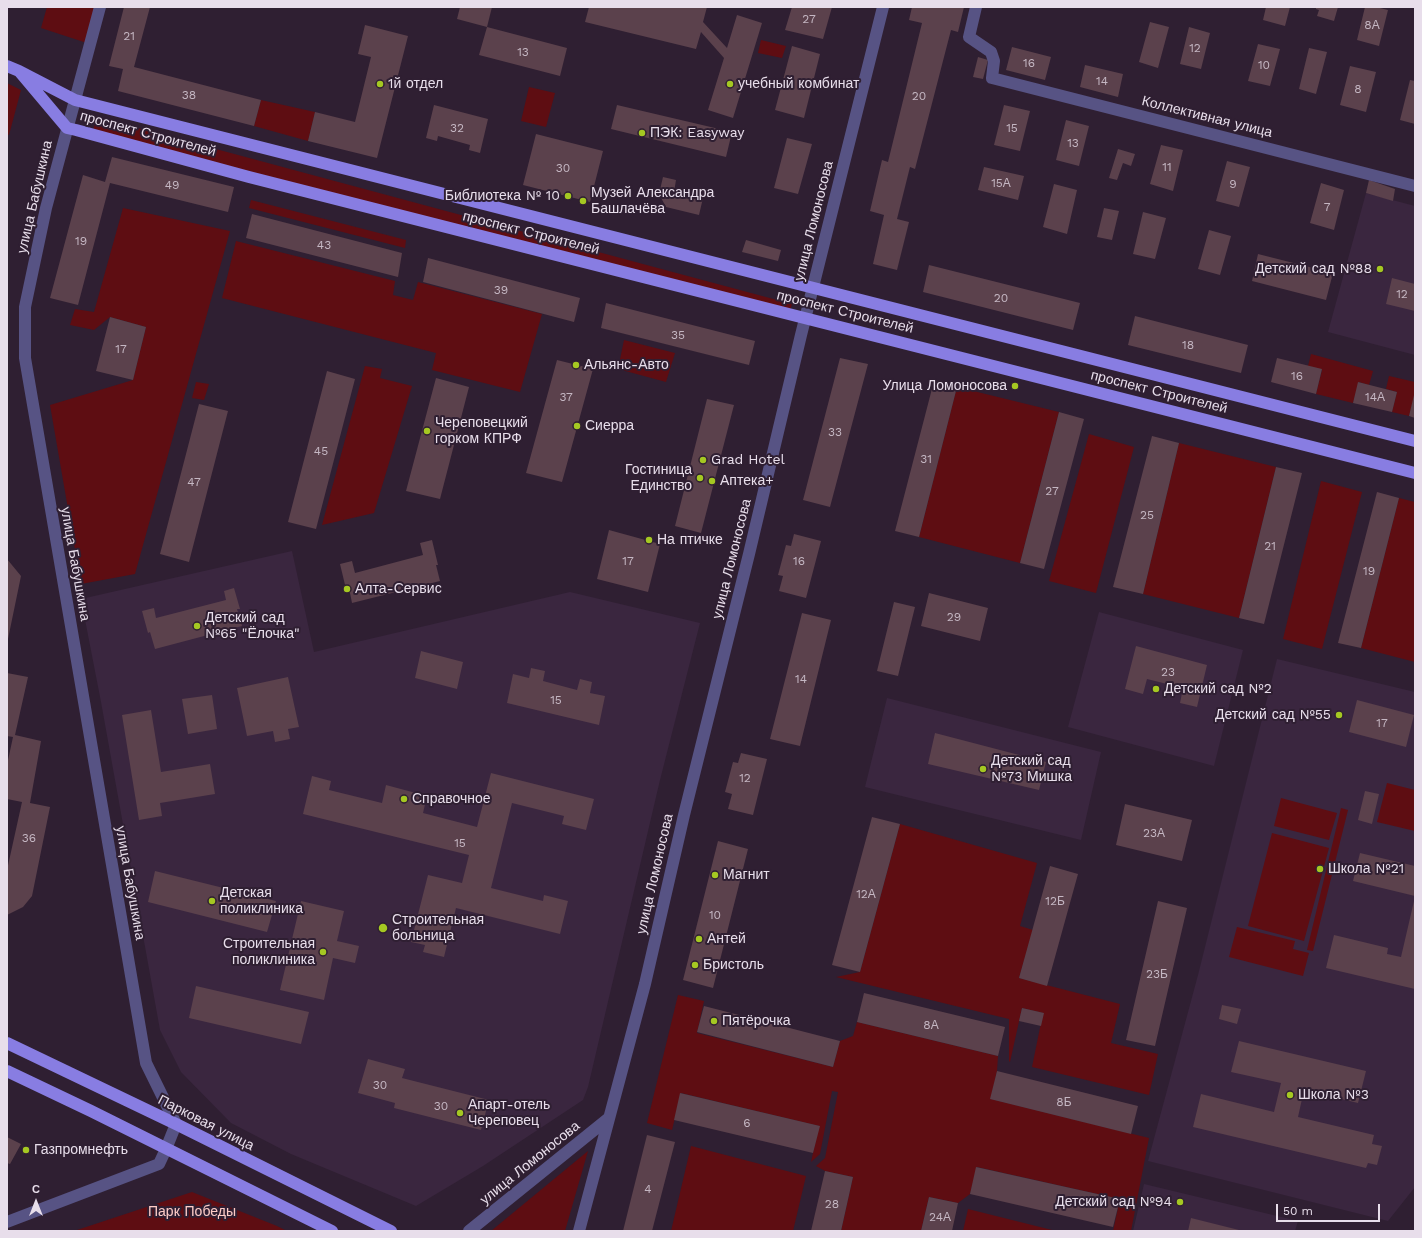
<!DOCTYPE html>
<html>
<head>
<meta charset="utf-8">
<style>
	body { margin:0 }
	#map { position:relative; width:1422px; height:1238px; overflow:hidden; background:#2f1f32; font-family:"Work Sans",sans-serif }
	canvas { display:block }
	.frame { position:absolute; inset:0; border:8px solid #e8deeb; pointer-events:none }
	.north { position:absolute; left:16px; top:1182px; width:40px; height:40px; -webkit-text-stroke:3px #2f1f32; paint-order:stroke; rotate:0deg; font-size:11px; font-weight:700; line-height:16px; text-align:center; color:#e8deeb }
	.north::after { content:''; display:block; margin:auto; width:14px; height:18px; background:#e8deeb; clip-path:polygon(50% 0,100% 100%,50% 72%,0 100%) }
	.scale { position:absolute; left:1276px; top:1204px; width:104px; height:18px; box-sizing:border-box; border:2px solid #e8deeb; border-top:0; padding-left:5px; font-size:12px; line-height:14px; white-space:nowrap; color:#e8deeb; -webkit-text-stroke:3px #2f1f32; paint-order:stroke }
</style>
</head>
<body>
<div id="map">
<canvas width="1422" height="1238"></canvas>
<div class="frame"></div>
<div class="north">С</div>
<div class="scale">50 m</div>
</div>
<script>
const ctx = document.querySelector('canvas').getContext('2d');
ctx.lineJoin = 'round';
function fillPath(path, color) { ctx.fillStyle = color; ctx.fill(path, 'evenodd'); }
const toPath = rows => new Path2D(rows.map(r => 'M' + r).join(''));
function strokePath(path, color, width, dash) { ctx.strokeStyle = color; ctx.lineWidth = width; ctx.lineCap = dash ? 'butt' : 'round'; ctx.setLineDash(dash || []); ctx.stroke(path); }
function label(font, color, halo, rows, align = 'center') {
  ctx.font = font + ' "Work Sans",sans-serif'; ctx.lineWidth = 4; ctx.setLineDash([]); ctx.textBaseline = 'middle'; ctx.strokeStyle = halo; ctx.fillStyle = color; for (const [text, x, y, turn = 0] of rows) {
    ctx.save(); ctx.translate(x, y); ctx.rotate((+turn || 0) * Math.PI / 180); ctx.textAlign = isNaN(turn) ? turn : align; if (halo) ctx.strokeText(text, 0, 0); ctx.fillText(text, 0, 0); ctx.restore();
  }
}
fillPath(toPath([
	[1366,193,1415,206,1415,355,1328,332],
	[292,551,314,652,570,592,700,623,660,780,588,1087,583,1100,483,1166,416,1206,291,1154,231,1123,181,1072,160,1030,101,702,81,599],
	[1099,612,1243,650,1214,766,1068,727],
	[1277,659,1415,692,1415,1187,1388,1221,1148,1161,1198,975],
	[887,698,1101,752,1081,840,865,787],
	[1144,1184,1298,1221,1295,1231,1133,1231]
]), '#3a263f');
fillPath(toPath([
	[47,7,100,7,90,44,41,28],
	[761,40,786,46,782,58,758,53],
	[7,83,21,90,9,135,7,134],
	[529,87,555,93,546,127,521,121],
	[261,100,315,112,308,141,254,126],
	[97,117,654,267,792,304,790,311,529,245,93,130],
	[251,200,406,240,405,248,249,208],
	[123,208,230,231,135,574,81,584,50,405,133,380,146,327,110,317,94,330,70,325,75,309,94,312],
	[236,241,395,281,393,295,413,300,418,282,542,314,520,392,432,370,436,353,222,298],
	[624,340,675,353,666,382,618,369],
	[1311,354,1373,371,1369,385,1359,382,1353,403,1316,394,1322,370,1308,366],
	[365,366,382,369,380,378,412,386,374,513,322,525],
	[1389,376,1415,382,1415,396,1409,416,1392,412,1397,392,1386,389],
	[196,382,209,384,204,400,192,398],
	[957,387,1059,412,1020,563,919,537],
	[1089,434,1134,447,1096,593,1049,581],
	[1179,443,1276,467,1239,618,1143,594],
	[1321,481,1362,492,1322,649,1283,639],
	[1399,498,1415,502,1415,662,1361,648],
	[1387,783,1415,790,1415,831,1377,822],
	[1281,798,1337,813,1329,840,1274,826],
	[1341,808,1348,810,1313,951,1307,950],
	[900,824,1037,863,1020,926,1033,930,1019,978,1120,1004,1111,1043,1158,1054,1149,1095,1032,1067,1043,1013,1022,1008,1010,1062,1009,1061,1009,1019,836,977,860,972],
	[1272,833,1329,848,1304,941,1248,926],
	[1237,927,1295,941,1293,949,1309,953,1303,976,1229,957],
	[678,995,704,1001,697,1033,833,1067,840,1041,853,1036,857,1022,998,1056,997,1071,991,1099,1149,1138,1131,1231,1113,1231,1120,1199,977,1167,970,1194,958,1203,929,1197,921,1231,841,1231,853,1177,825,1171,816,1166,825,1158,838,1092,832,1091,820,1154,811,1162,819,1126,681,1093,672,1130,647,1123],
	[691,1146,806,1176,793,1231,671,1231],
	[588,1151,565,1231,491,1231],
	[192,1192,277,1226,287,1231,74,1231],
	[968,1209,1056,1231,963,1231]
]), '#5e0d12');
fillPath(toPath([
	[124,7,150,7,134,67,261,100,254,126,118,91,123,69,109,66],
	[460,7,492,7,487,27,457,19],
	[589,7,707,7,703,22,727,48,737,15,762,23,733,118,708,110,724,58,701,32,696,49,585,22],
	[792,7,832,7,823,39,785,30],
	[912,7,964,7,958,32,951,30,915,169,910,167,897,219,909,222,897,270,873,264,884,215,870,211,882,160,888,162,922,23,909,20],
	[1266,7,1290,7,1285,26,1263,20],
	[1316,7,1338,7,1334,21,1317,16,1319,10,1316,9],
	[1365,7,1376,7,1388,10,1379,46,1357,40],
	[1150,22,1169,27,1158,68,1139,62],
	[365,25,408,36,377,158,308,141,315,112,355,122,371,57,358,54],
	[487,27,567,48,560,76,479,55],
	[1189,27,1210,33,1201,69,1180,64],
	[1258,44,1280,49,1270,86,1248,81],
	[792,46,820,54,804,118,775,110],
	[1012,47,1051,57,1045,80,1006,70],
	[1309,48,1327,52,1316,94,1299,89],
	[978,57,988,60,983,79,973,77],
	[1085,65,1123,74,1118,97,1080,87],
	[1350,66,1376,72,1366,112,1340,105],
	[1410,80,1415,81,1415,124,1400,120],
	[434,105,488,119,480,153,469,150,470,145,438,136,437,141,426,138],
	[617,105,732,132,726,157,611,129],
	[1004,105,1030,111,1020,151,994,145],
	[1066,120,1089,126,1079,166,1056,160],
	[536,134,603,151,590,202,523,185],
	[787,138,812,144,798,194,774,188],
	[1161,145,1183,150,1173,191,1150,184],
	[1118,149,1135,154,1131,166,1123,163,1117,180,1109,178],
	[112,157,234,187,228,212,110,183,78,305,50,298,83,175,105,182],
	[1227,161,1250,167,1239,207,1216,201],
	[984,167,1024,176,1018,200,978,190],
	[663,177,676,180,674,192,703,198,699,215,666,207,659,194],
	[1369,180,1395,189,1393,201,1366,193],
	[1321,183,1344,190,1334,230,1310,223],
	[1054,184,1077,190,1067,234,1043,227],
	[1104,208,1119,211,1112,240,1097,237],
	[1143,212,1166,218,1155,259,1133,254],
	[252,214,402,253,398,277,246,238],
	[1209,230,1231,236,1220,275,1198,269],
	[746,240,781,250,778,261,742,252],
	[1258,254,1333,273,1326,300,1252,281],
	[428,258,580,298,574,322,423,282],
	[929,265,1080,303,1073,330,923,292],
	[1392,278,1415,284,1415,311,1386,304],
	[606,303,755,341,749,365,601,328],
	[1135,316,1248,345,1241,373,1128,345],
	[110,317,146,327,133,380,96,371],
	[840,358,868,364,830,507,803,500],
	[1277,358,1322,369,1316,394,1271,382],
	[557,360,593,369,562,482,526,473],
	[327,371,355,379,316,529,288,522],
	[436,378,469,387,440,499,406,491],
	[934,381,957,387,919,537,895,531],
	[1358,382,1397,392,1392,412,1353,403],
	[1414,395,1415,395,1415,418,1409,416],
	[707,399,734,405,701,533,675,526],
	[199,404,228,411,189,562,160,554],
	[1059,412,1084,419,1044,569,1020,563],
	[1152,436,1179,443,1143,594,1113,587],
	[1276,467,1302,473,1264,624,1239,618],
	[1377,492,1399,498,1361,648,1338,643],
	[609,530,660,544,648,592,597,579],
	[794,534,821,541,806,598,779,591,783,576,778,575,786,545,791,546],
	[432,540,438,565,436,565,440,581,352,603,349,588,346,589,340,564,352,561,355,573,423,555,420,543],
	[7,559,21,576,8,639,7,639],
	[234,588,240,609,237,609,242,626,155,649,150,632,148,633,142,611,154,608,156,618,226,600,224,591],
	[929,593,988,608,980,641,921,626],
	[894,602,915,607,898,676,877,671],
	[802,613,831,620,800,746,770,739],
	[1136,646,1207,665,1197,707,1180,703,1183,688,1147,679,1143,694,1125,689],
	[421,651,463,662,457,689,415,678],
	[531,668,545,671,543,681,577,690,580,679,592,682,590,693,605,696,599,725,507,703,513,674,529,678],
	[7,673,28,677,15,735,41,741,30,803,50,807,32,896,23,907,7,915,7,870,22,802,7,799,7,765,13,737,7,736],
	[288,677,299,727,288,729,290,739,275,742,273,731,247,736,237,688],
	[212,695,217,729,188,734,182,699],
	[1357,700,1414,715,1406,747,1349,732],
	[151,710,161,772,210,764,215,794,160,803,162,816,139,820,122,715],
	[935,733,1046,762,1039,790,928,764],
	[741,753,767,759,753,815,728,809,732,794,725,792,733,762,738,763],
	[491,773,594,799,586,830,562,824,564,816,512,803,491,888,543,901,544,895,568,901,560,934,456,908,444,957,423,952,425,945,411,942,428,875,462,883,469,855,303,814,312,776,331,781,329,790,382,803,386,785,427,796,423,813,477,827],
	[1365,791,1379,794,1372,824,1358,820],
	[1125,804,1192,820,1182,861,1116,845],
	[872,817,900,824,860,972,832,965],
	[718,841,748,849,713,988,683,980],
	[1360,853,1415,866,1415,896,1353,881],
	[1050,866,1078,874,1047,986,1019,978],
	[155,871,276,901,267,932,148,902],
	[301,901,344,911,337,941,359,946,355,963,333,958,324,1000,280,990],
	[1158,901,1187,908,1155,1046,1126,1040],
	[1414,901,1415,989,1326,968,1334,935,1388,948,1387,954,1401,957],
	[196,986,309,1012,301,1044,189,1018],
	[864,993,1005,1027,998,1056,857,1022],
	[1222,1005,1241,1009,1237,1024,1219,1019],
	[704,1006,840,1041,833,1067,697,1032],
	[1022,1008,1044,1013,1041,1026,1019,1021],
	[1239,1041,1366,1071,1358,1103,1304,1090,1298,1117,1374,1135,1372,1144,1382,1146,1377,1165,1368,1163,1366,1168,1193,1127,1201,1094,1274,1112,1281,1083,1231,1072],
	[368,1059,405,1069,402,1078,489,1100,481,1130,394,1108,395,1103,358,1093],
	[997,1071,1138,1106,1131,1134,990,1099],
	[680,1093,820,1126,813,1153,674,1120],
	[647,1135,675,1142,652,1231,623,1231],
	[7,1137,21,1144,10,1164,7,1163],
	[976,1167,1120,1199,1113,1227,970,1194],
	[825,1171,853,1177,841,1231,811,1231],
	[929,1197,958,1203,952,1231,921,1231],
	[1191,1218,1239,1230,1239,1231,1188,1231]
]), '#5b414c');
strokePath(toPath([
	[976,7,969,37,991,52,994,61,992,78,1415,186],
	[7,1222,159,1164,166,1149,176,1124,146,1063,25,358,25,307,46,208,100,7],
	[469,1231,609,1118],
	[579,1231,645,984,684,815,749,554,801,335,883,7]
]), '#575384', 12);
strokePath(toPath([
	[7,66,19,71,75,100,1415,441],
	[19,71,67,128,76,130,249,177,1415,473],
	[7,1043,176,1124,391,1231],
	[7,1071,91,1111,332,1231]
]), '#887de2', 12);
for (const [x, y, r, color] of [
	[380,84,4,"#a5c822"],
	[730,84,4,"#a5c822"],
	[642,133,4,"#a5c822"],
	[568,196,4,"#a5c822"],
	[583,201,4,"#a5c822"],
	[1380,269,4,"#a5c822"],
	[576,365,4,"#a5c822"],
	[1015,386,4,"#a5c822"],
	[577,426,4,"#a5c822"],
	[427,431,4,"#a5c822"],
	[703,460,4,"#a5c822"],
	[700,478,4,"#a5c822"],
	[712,481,4,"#a5c822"],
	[649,540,4,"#a5c822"],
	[347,589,4,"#a5c822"],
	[197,626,4,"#a5c822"],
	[1156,689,4,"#a5c822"],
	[1339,715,4,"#a5c822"],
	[983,769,4,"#a5c822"],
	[404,799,4,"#a5c822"],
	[1320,869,4,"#a5c822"],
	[715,875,4,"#a5c822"],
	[212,901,4,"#a5c822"],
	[383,928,5,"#a5c822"],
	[699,939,4,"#a5c822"],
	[323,952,4,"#a5c822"],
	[695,965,4,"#a5c822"],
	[714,1021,4,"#a5c822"],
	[1290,1095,4,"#a5c822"],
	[460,1113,4,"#a5c822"],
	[26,1150,4,"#a5c822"],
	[1180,1202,4,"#a5c822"]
]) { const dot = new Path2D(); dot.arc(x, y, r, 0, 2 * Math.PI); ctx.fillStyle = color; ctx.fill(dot); strokePath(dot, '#2f1f32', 1.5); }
label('12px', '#c5b7c3', null, [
	["27",809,19],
	["8А",1372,25],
	["21",129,36],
	["12",1195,48],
	["13",523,52],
	["16",1029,63],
	["10",1264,65],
	["14",1102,81],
	["8",1358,89],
	["38",189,95],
	["20",919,96],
	["32",457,128],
	["15",1012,128],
	["13",1073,143],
	["11",1167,167],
	["30",563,168],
	["15А",1001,183],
	["9",1233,184],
	["49",172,185],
	["7",1327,207],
	["19",81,241],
	["43",324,245],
	["39",501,290],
	["12",1402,294],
	["20",1001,298],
	["35",678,335],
	["18",1188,345],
	["17",121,349],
	["16",1297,376],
	["37",566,397],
	["14А",1375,397],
	["33",835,432],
	["45",321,451],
	["31",926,459],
	["47",194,482],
	["27",1052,491],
	["25",1147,515],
	["21",1270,546],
	["17",628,561],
	["16",799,561],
	["19",1369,571],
	["29",954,617],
	["23",1168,672],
	["14",801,679],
	["15",556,700],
	["17",1382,723],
	["12",745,778],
	["23А",1154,833],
	["36",29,838],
	["15",460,843],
	["12А",866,894],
	["12Б",1055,901],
	["10",715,915],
	["23Б",1157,974],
	["8А",931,1025],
	["30",380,1085],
	["8Б",1064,1102],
	["30",441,1106],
	["6",747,1123],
	["4",648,1189],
	["28",832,1204],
	["24А",940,1217]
]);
label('14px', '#e8deeb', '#2f1f32', [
	["1й отдел",388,84],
	["учебный комбинат",738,84],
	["ПЭК: Easyway",650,133],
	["Музей Александра",591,193],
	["Башлачёва",591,209],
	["Библиотека № 10",560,196,"right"],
	["Детский сад №88",1372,269,"right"],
	["Альянс-Авто",584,365],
	["Улица Ломоносова",1007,386,"right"],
	["Череповецкий",435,423],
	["горком КПРФ",435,439],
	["Сиерра",585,426],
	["Grad Hotel",711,460],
	["Гостиница",692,470,"right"],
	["Единство",692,486,"right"],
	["Аптека+",720,481],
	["На птичке",657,540],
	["Алта-Сервис",355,589],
	["Детский сад",205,618],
	["№65 \"Ёлочка\"",205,634],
	["Детский сад №2",1164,689],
	["Детский сад №55",1331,715,"right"],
	["Детский сад",991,761],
	["№73 Мишка",991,777],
	["Справочное",412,799],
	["Школа №21",1328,869],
	["Магнит",723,875],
	["Детская",220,893],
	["поликлиника",220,909],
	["Строительная",392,920],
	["больница",392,936],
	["Антей",707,939],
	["Строительная",315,944,"right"],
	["поликлиника",315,960,"right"],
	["Бристоль",703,965],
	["Пятёрочка",722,1021],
	["Школа №3",1298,1095],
	["Апарт-отель",468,1105],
	["Череповец",468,1121],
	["Газпромнефть",34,1150],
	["Детский сад №94",1172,1202,"right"]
], 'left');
label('14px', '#e8deeb', '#2f1f32', [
	["Коллективная улица",1207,117,14],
	["проспект Строителей",148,134,15],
	["улица Бабушкина",35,197,-77],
	["улица Ломоносова",814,221,-76],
	["проспект Строителей",531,233,14],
	["проспект Строителей",845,312,14],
	["проспект Строителей",1159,392,14],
	["улица Ломоносова",732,559,-76],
	["улица Бабушкина",75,564,80],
	["улица Ломоносова",655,874,-77],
	["улица Бабушкина",130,883,80],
	["Парковая улица",206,1123,27],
	["улица Ломоносова",530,1163,-39]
]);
label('14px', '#feccc7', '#2f1f32', [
	["Парк Победы",192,1212]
]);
</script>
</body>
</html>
